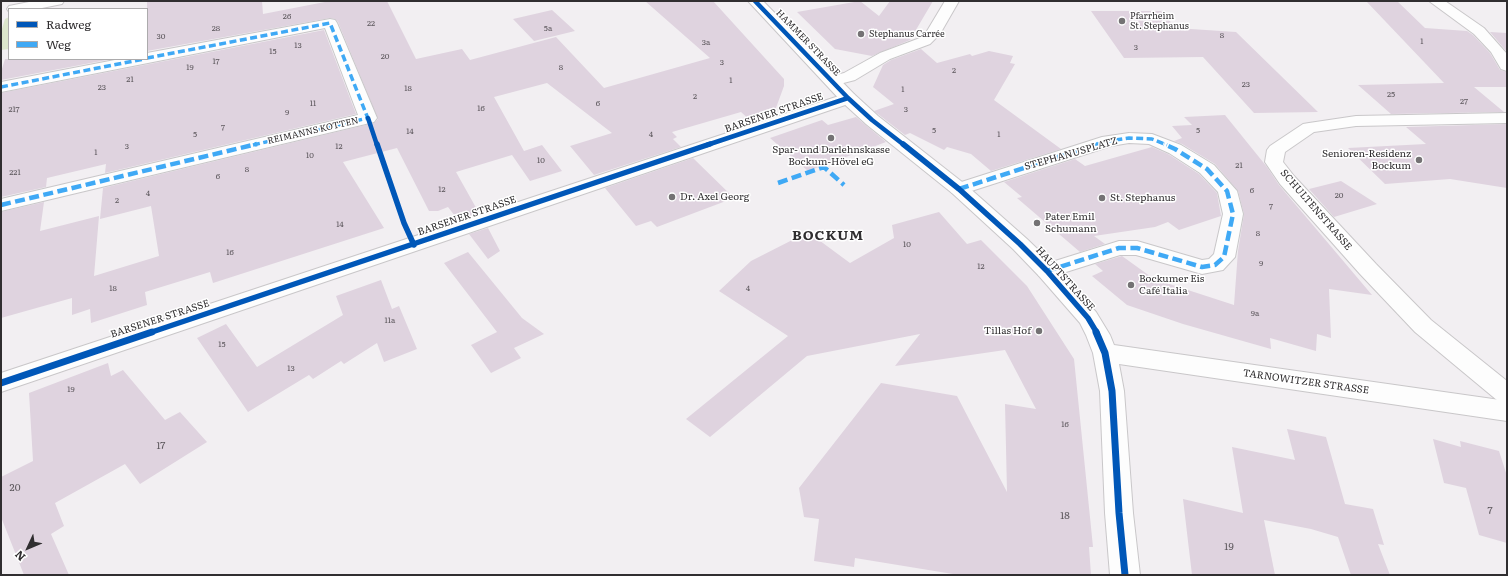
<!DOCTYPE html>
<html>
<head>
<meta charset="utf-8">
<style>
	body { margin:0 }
	#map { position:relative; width:1508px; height:576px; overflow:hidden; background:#f2eff2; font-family:Literata,serif }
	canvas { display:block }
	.frame { position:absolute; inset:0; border:2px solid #302e30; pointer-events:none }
	.legend { position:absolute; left:8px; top:8px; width:140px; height:52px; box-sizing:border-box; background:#fff; border:1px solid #acabac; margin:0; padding:5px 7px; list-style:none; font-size:12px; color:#302e30 }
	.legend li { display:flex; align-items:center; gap:8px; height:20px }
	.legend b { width:20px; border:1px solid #acabac }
	.north { position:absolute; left:8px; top:528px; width:40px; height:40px; -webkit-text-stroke:3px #fff; paint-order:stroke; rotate:226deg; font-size:11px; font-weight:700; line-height:16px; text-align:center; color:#302e30 }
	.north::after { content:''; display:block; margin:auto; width:14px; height:18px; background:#302e30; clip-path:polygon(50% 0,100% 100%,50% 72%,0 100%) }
</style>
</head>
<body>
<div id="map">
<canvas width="1508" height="576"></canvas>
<div class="frame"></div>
<ul class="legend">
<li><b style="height:5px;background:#0057b8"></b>Radweg</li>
<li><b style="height:5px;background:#3fa9f5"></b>Weg</li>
</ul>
<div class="north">N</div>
</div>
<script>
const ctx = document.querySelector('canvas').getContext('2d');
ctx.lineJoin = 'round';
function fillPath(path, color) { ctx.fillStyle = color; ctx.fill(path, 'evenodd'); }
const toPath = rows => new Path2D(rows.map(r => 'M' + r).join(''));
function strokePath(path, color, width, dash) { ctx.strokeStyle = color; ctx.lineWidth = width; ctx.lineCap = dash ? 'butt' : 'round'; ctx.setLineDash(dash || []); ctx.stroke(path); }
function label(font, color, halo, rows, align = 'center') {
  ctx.font = font + ' Literata,serif'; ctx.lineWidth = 3; ctx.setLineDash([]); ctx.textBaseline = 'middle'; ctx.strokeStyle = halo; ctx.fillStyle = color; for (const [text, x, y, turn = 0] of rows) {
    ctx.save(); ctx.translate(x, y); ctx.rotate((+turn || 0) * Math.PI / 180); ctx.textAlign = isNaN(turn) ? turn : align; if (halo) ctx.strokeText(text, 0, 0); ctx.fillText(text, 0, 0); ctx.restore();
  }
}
fillPath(toPath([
	[9,17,9,49,1,50,1,32,5,19]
]), '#dce6cc');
fillPath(toPath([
	[147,1,262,1,263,14,330,1,387,1,416,59,462,49,470,60,556,37,604,88,710,58,645,1,713,1,784,79,784,86,773,116,753,123,741,112,672,132,677,137,673,139,681,147,594,175,570,146,612,133,547,83,494,97,524,151,542,145,562,171,530,181,512,155,456,172,479,213,458,220,448,207,438,211,429,211,397,148,343,162,384,228,213,283,210,272,145,292,147,305,91,323,90,309,72,315,72,298,1,318,1,212,44,202,40,231,99,216,94,276,159,256,151,206,100,219,103,188,374,123,378,119,338,22,335,19,330,18,147,51],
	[860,1,879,16,890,1,933,1,910,40,872,56,835,49,797,12],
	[1366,1,1397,1,1425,28,1467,31,1473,35,1490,53,1500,70,1507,72,1507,87,1474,87,1504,112,1391,114,1358,85,1444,83],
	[552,10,575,31,534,41,513,19],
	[1091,11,1161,11,1176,28,1236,32,1318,112,1254,113,1203,57,1124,58],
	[324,30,356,114,105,173,106,164,47,178,46,187,1,197,1,93],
	[1490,32,1507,33,1507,52],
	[921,49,937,63,970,54,972,56,989,51,1013,56,1010,63,1015,64,994,100,1061,149,991,171,971,154,947,147,944,150,910,133,905,135,874,111,894,104,873,87,883,65,891,60],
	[5,59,112,59,1,80,1,72],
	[1225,115,1267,167,1279,185,1372,295,1329,289,1331,338,1317,334,1316,351,1270,338,1271,349,1183,324,1127,305,1092,276,1103,271,1095,264,1122,256,1154,279,1234,305,1238,251,1244,214,1238,191,1215,164,1182,144,1174,141,1182,138,1172,126,1192,125,1184,117],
	[856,117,886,142,808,171,770,138,822,120,828,125],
	[1507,124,1507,188,1450,179,1385,184,1348,148,1426,144,1406,127],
	[1152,147,1168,154,1199,174,1217,193,1221,216,1179,230,1168,222,1155,227,1094,236,1105,244,1080,252,1017,198,1022,197,1004,182,1075,159,1085,166],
	[693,158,734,198,657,227,651,221,636,226,605,188],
	[1341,181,1377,204,1334,217,1309,189],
	[939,212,967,244,981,240,1027,286,1074,359,1093,547,1089,547,1091,575,959,575,855,558,854,567,814,561,819,519,804,517,799,488,881,383,957,396,1007,492,1005,404,1036,409,1005,350,895,366,920,334,807,356,710,437,686,419,788,336,719,291,751,261,808,232,850,263,894,238,892,225],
	[488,228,500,251,488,259,469,234],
	[468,252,522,318,544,334,514,348,521,358,491,373,471,345,497,332,444,263],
	[381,280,392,309,399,306,417,349,384,362,377,343,344,364,341,361,313,379,309,375,248,412,197,338,226,324,257,367,343,315,336,296],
	[108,363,111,376,123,370,165,420,180,412,207,442,140,484,125,464,55,503,64,526,51,534,69,575,24,575,1,517,1,477,33,461,29,393],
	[1287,429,1326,437,1345,504,1373,509,1384,545,1378,544,1390,575,1351,575,1338,537,1311,529,1264,520,1275,575,1192,575,1183,499,1243,513,1232,447,1295,460],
	[1433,439,1461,447,1460,441,1499,451,1507,476,1507,543,1479,535,1466,488,1444,483]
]), '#dfd3df');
const minor = toPath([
	[34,1,64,1,62,4,37,9,9,9,9,12,7,9,9,6,34,1],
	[945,1,959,1,940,34,930,44,890,59,855,80,832,86,826,84,824,81,826,78,844,73,880,53,920,38,927,31,945,1],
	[1429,1,1445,1,1484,28,1507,54,1507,71,1501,69,1491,52,1474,34,1429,1],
	[330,19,335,20,337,23,377,118,374,122,1,211,1,199,358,115,325,28,1,92,1,82,120,59,147,59,147,53,330,19],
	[1507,113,1507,123,1356,126,1314,132,1285,152,1283,162,1294,176,1376,264,1431,320,1507,381,1507,404,1498,401,1415,332,1360,274,1280,184,1265,162,1267,150,1270,146,1303,124,1309,123,1356,116,1507,113],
	[1129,133,1152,134,1181,145,1214,165,1237,191,1243,214,1235,257,1223,270,1202,274,1136,255,1120,255,1047,278,1039,276,1036,271,1039,266,1119,241,1137,241,1202,260,1209,259,1214,254,1223,214,1218,192,1200,173,1169,153,1149,144,1129,143,1111,146,959,195,952,193,949,189,952,185,1102,137,1129,133]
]);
const tertiary = toPath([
	[848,93,854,94,856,98,854,102,1,392,1,373,848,93]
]);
const secondary = toPath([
	[748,1,763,1,854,94,878,116,966,185,1027,239,1055,266,1096,312,1110,335,1114,345,1507,401,1507,421,1119,364,1124,391,1133,513,1140,575,1110,575,1105,513,1100,391,1093,353,1086,335,1080,323,1039,276,1013,249,952,193,866,124,842,102,748,1]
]);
strokePath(minor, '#c9c7c9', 2);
strokePath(tertiary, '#c9c7c9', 2);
strokePath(secondary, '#c9c7c9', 2);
fillPath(minor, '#fdfdfd');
fillPath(tertiary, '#fdfdfd');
fillPath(secondary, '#fdfdfd');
strokePath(toPath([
	[147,58,330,23,369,121],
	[1,87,144,59],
	[253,145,368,118],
	[1095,145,1108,141,1129,138,1152,139,1167,145]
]), '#3fa9f5', 3.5, [7, 3.5]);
strokePath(toPath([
	[778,183,824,167,844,185],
	[959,189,1098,144],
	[1,205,257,144],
	[1047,271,1119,248,1137,248,1202,267,1215,265,1224,257,1233,214,1227,191,1207,169,1175,149,1164,144]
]), '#3fa9f5', 4.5, [10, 4.5]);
strokePath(toPath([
	[755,1,848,98,872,120,904,145],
	[368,118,377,145],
	[707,145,848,98]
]), '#0057b8', 4.5);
strokePath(toPath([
	[377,144,404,223,414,245],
	[903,144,959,189,1020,244,1047,271,1088,318,1097,333],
	[149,333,710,144]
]), '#0057b8', 5.5);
strokePath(toPath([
	[1096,332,1105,353,1112,391,1119,513,1125,575],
	[1,383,152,332]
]), '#0057b8', 7);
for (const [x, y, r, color] of [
	[1122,21,4,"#747274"],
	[861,34,4,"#747274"],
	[831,138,4,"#747274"],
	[1419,160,4,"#747274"],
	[672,197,4,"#747274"],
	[1102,198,4,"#747274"],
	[1037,223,4,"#747274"],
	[1131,285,4,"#747274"],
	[1039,331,4,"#747274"]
]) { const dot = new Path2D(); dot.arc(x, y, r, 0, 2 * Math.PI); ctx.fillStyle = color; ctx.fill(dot); strokePath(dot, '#fff', 1.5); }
label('8px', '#5c575c', null, [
	["26",287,17],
	["22",371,24],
	["28",216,29],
	["5a",548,29],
	["8",1222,36],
	["30",161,37],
	["1",1422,42],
	["3a",706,43],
	["13",298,46],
	["3",1136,48],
	["15",273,52],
	["20",385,57],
	["17",216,62],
	["3",722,63],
	["19",190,68],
	["8",561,68],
	["2",954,71],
	["21",130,80],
	["1",731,81],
	["23",1246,85],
	["23",102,88],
	["18",408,89],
	["1",903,90],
	["25",1391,95],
	["2",695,97],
	["27",1464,102],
	["11",313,104],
	["6",598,104],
	["16",481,109],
	["217",14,110],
	["3",906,110],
	["9",287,113],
	["7",223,128],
	["5",934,131],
	["5",1198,131],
	["14",410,132],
	["5",195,135],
	["4",651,135],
	["1",999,135],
	["3",127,147],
	["12",339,147],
	["1",96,153],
	["10",310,156],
	["10",541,161],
	["21",1239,166],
	["8",247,170],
	["221",15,173],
	["6",218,177],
	["12",442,190],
	["6",1252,191],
	["4",148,194],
	["20",1339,196],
	["2",117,201],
	["7",1271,207],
	["14",340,225],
	["8",1258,234],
	["10",907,245],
	["16",230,253],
	["9",1261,264],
	["12",981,267],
	["18",113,289],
	["4",748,289],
	["9a",1255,314],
	["11a",390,321],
	["15",222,345],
	["13",291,369],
	["19",71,390],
	["16",1065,425]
]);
label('9px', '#302e30', '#fff', [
	["Pfarrheim",1130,16],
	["St. Stephanus",1130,26],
	["Stephanus Carrée",869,34]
], 'left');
label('9px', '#302e30', '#fff', [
	["HAMMER STRASSE",808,43,46],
	["REIMANNS KOTTEN",313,131,-13]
]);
label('10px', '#302e30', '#fff', [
	["BARSENER STRASSE",774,113,-19],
	["STEPHANUSPLATZ",1071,154,-16],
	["SCHULTENSTRASSE",1316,210,49],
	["BARSENER STRASSE",467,216,-19],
	["HAUPTSTRASSE",1065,279,48],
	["BARSENER STRASSE",160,319,-18],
	["TARNOWITZER STRASSE",1306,382,8]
]);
label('10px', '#302e30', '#fff', [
	["Spar- und Darlehnskasse",831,150,"center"],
	["Bockum-Hövel eG",831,162,"center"],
	["Senioren-Residenz",1411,154,"right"],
	["Bockum",1411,166,"right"],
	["Dr. Axel Georg",680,197],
	["St. Stephanus",1110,198],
	["Pater Emil",1045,217],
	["Schumann",1045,229],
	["Bockumer Eis",1139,279],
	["Café Italia",1139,291],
	["Tillas Hof",1031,331,"right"]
], 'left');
label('10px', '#5c575c', null, [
	["17",161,446],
	["20",15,488],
	["7",1490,511],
	["18",1065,516],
	["19",1229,547]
]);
ctx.letterSpacing = '1px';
label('bold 14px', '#302e30', '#fff', [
	["BOCKUM",828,236]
]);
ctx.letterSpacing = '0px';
</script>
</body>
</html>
